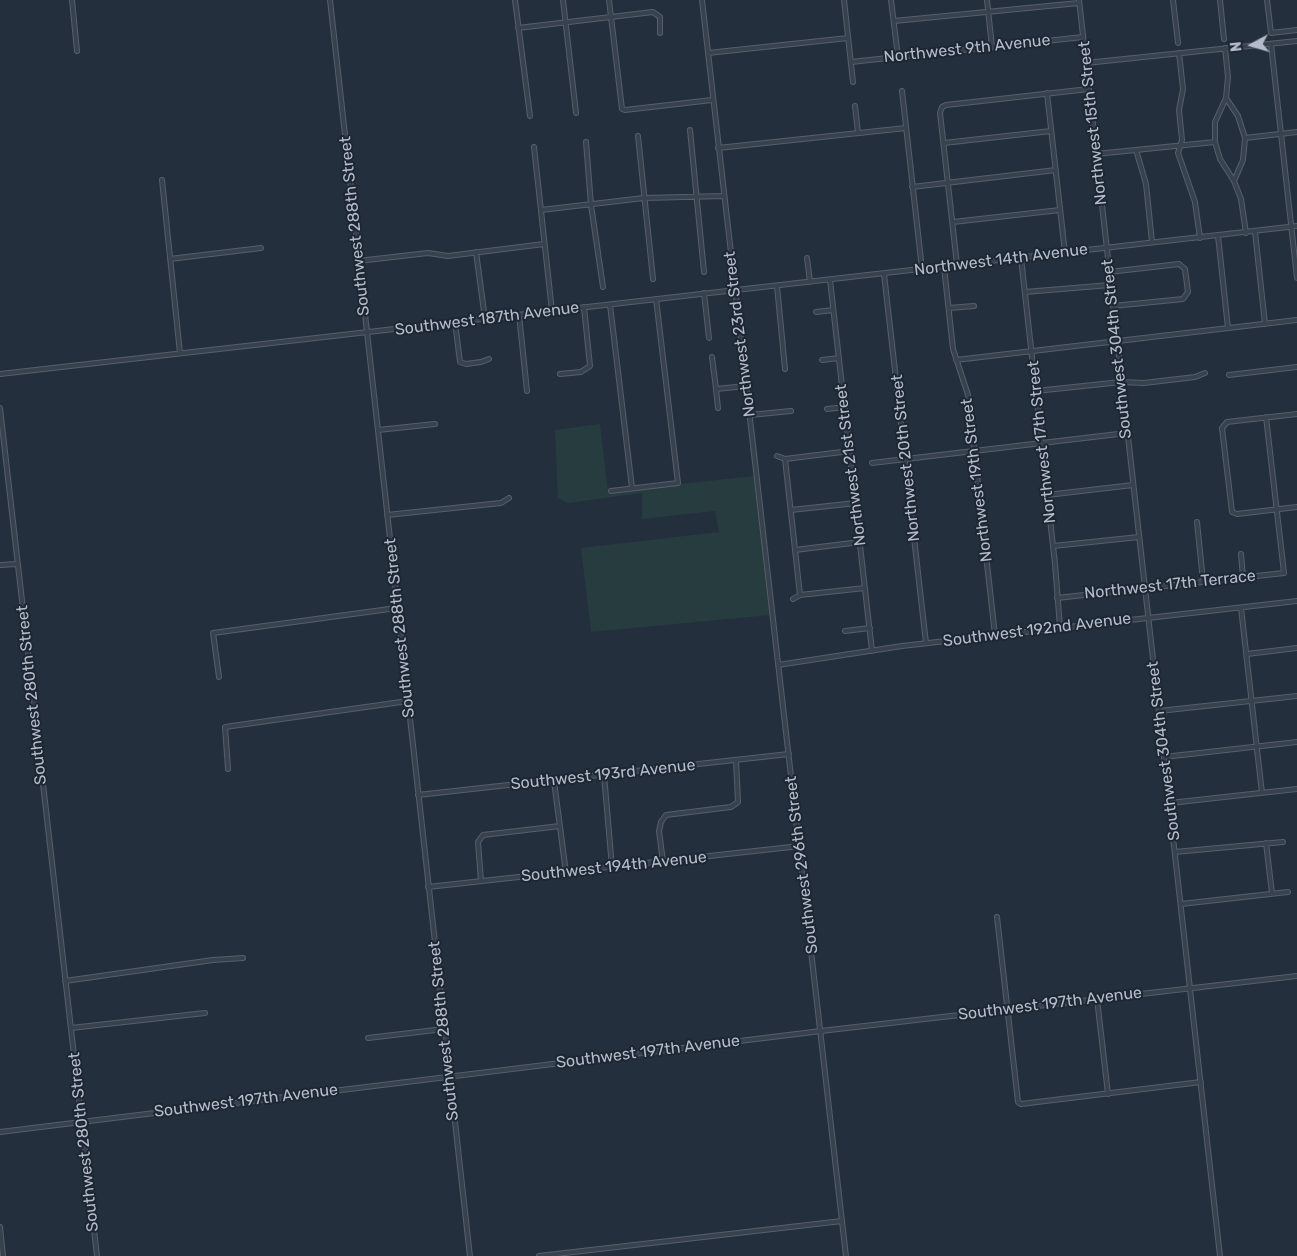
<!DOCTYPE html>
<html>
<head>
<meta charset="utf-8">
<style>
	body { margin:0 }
	#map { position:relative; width:1297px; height:1256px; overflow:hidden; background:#242f3e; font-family:Rubik,sans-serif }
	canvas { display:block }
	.north { position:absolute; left:1227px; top:20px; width:50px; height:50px; -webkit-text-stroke:4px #1d2633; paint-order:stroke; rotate:264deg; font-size:14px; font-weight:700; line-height:20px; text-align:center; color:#b4bcc9 }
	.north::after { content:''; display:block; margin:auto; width:18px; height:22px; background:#b4bcc9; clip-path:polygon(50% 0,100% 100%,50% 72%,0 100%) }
</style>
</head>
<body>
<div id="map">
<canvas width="1297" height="1256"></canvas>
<div class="north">N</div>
</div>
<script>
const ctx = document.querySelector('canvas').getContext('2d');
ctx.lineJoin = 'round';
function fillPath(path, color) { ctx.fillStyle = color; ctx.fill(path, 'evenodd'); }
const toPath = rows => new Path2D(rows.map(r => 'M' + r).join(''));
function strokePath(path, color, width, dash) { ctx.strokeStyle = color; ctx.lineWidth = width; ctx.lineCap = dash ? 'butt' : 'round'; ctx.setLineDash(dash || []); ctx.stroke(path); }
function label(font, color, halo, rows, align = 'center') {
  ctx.font = font + ' Rubik,sans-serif'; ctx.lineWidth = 4; ctx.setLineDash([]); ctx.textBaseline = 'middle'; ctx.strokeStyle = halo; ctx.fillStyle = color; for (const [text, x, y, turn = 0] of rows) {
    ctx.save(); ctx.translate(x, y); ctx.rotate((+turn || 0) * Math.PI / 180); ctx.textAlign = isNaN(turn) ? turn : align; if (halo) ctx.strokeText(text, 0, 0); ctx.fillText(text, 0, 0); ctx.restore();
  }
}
fillPath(toPath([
	[600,424,608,492,754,476,770,615,591,632,581,548,719,532,715,511,642,519,642,493,568,503,558,498,555,430]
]), '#263c3f');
const minor = toPath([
	[72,0,77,51],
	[330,0,470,1256],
	[515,0,530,116],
	[563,0,576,113],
	[609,0,622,109,625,110,712,100],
	[702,0,846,1256],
	[844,0,853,82],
	[891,0,898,57],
	[987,0,992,47],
	[1079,0,1220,1256],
	[1173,0,1178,43],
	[1220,0,1224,39],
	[1267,0,1271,33,1297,30],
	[894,21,1079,3],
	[518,28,653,12,660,17,660,33],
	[1271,44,1297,278],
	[1225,48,1228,77,1226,98,1215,122,1215,142,1220,159,1234,181,1241,199,1246,233],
	[708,53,848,38],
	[1179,53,1183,89,1179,110,1182,140,1178,153,1195,202,1200,238],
	[851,62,1083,37],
	[1086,63,1297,41],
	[902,91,922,269],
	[1047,93,1065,253],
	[1226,98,1238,116,1245,138,1243,160,1234,181],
	[855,106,858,133],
	[690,130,704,272],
	[638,136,653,279],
	[1245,138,1297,132],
	[586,142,591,205,603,287],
	[944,143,1051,131],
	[534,147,552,311],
	[718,148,906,128],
	[1136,150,1146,184,1152,242],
	[1096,154,1215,142],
	[162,180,180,353],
	[912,187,1056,170],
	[541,210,644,198,724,196],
	[953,222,1060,210],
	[1255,232,1265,324],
	[1218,236,1228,328],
	[476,252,485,319],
	[807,258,810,282],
	[1021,258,1055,564,1060,627],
	[170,259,261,248],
	[358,261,428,253,448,256,544,244],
	[957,265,940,113,942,107,946,105,1089,89],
	[944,267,953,349,968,395,995,635],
	[1109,272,1179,264,1185,269,1188,292,1183,299,1113,306],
	[884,274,926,643],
	[830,280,872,651],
	[777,286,785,369],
	[1025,292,1110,285],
	[704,293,709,338],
	[610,305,632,488],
	[949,308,974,306],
	[816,312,833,310],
	[519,315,527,391],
	[455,322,460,362,466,364,481,362,489,359],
	[712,357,716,389,746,386],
	[822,360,839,358],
	[956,360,1297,320],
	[0,374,1297,226],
	[560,374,581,372,590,366,584,307],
	[1229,375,1297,367],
	[716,389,718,408],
	[1036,391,1121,382,1144,383,1195,377,1205,373],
	[0,408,97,1256],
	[827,409,845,407],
	[1297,414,1227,422,1222,428,1232,512,1237,514,1297,507],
	[750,415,791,411],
	[378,430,435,424],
	[777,456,785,459,850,451],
	[785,459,800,595],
	[872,463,1127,433],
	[611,491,678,483,656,299],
	[1047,495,1133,485],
	[791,510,856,503],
	[387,515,501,503,509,498],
	[1197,522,1203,581],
	[1053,546,1139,537],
	[795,550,860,542],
	[1241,554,1243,577],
	[0,565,17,564],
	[1057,598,1284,573,1266,417],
	[793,599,800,595,865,588],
	[1241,608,1262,793],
	[845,631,870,628],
	[1247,654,1297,648],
	[778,665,902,646,1297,601],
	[219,677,213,633,397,608],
	[1159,711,1297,696],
	[1164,757,1297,742],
	[228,769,225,727,408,701],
	[604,775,612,867],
	[554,781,566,873],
	[418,795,789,754],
	[1170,803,1297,789],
	[1266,843,1272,893],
	[1175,852,1283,842],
	[663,862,659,831,661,822,666,815,731,807,738,802,736,760],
	[481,881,478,842,483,835,560,826],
	[428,887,800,846],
	[1181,904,1288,892],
	[997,917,1018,1102,1021,1104,1201,1082],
	[65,981,213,960,243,958],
	[1097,999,1108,1094],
	[71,1028,205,1013],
	[368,1038,444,1029],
	[0,1132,821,1031,1297,976],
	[0,1227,3,1256],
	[539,1256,842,1221]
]);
strokePath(minor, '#565f6c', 6);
strokePath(minor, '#38414e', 4);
label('16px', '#b4bcc9', '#1d2633', [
	["Northwest 9th Avenue",967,49,-6],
	["Northwest 15th Street",1093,123,-96],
	["Southwest 288th Street",355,226,-96],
	["Northwest 14th Avenue",1001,260,-7],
	["Southwest 187th Avenue",487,319,-7],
	["Northwest 23rd Street",740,334,-97],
	["Southwest 304th Street",1117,349,-96],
	["Northwest 17th Street",1042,442,-96],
	["Northwest 20th Street",906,458,-96],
	["Northwest 21st Street",851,465,-97],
	["Northwest 19th Street",977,480,-97],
	["Northwest 17th Terrace",1170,585,-6],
	["Southwest 288th Street",400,628,-96],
	["Southwest 192nd Avenue",1037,630,-7],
	["Southwest 280th Street",32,695,-96],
	["Southwest 304th Street",1164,751,-97],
	["Southwest 193rd Avenue",603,775,-6],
	["Southwest 296th Street",802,865,-97],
	["Southwest 194th Avenue",614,867,-6],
	["Southwest 197th Avenue",1050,1004,-7],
	["Southwest 288th Street",444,1031,-96],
	["Southwest 197th Avenue",648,1052,-7],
	["Southwest 197th Avenue",246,1101,-7],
	["Southwest 280th Street",84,1142,-96]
]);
</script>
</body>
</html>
